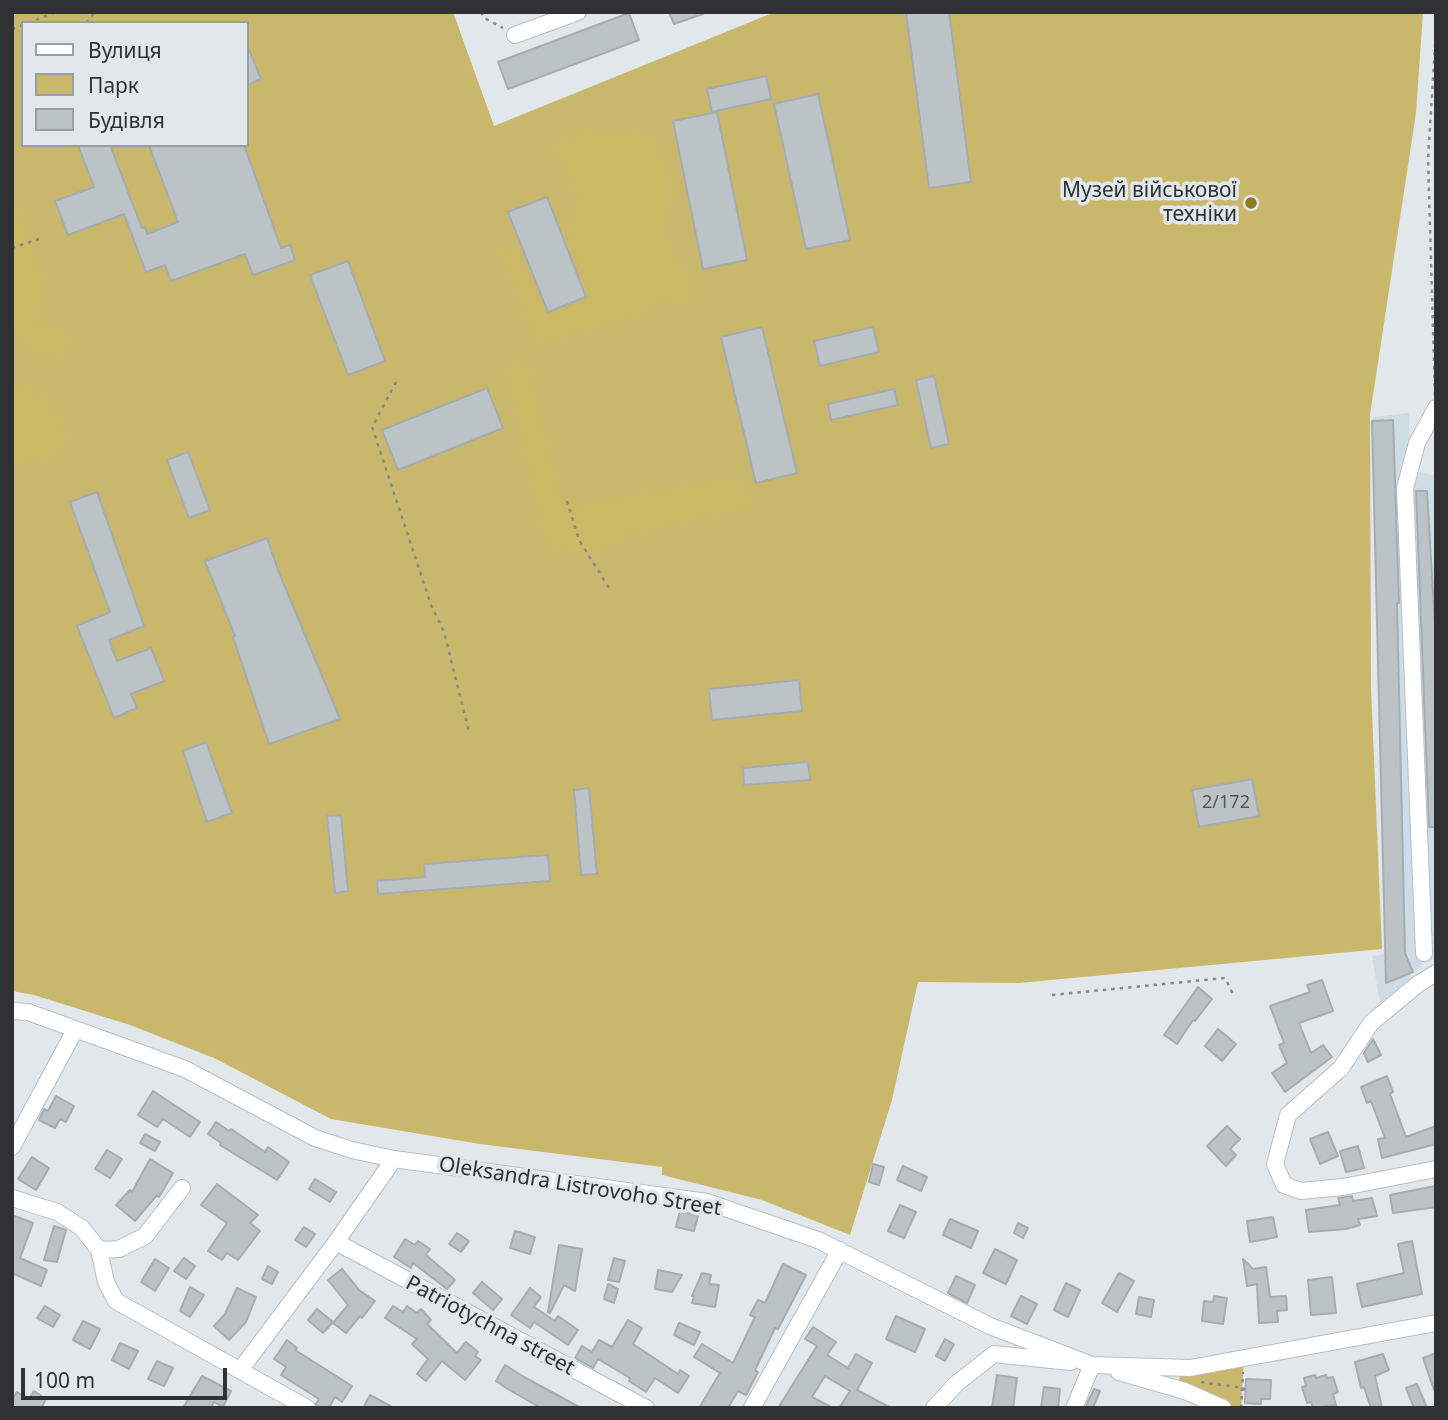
<!DOCTYPE html>
<html>
<head>
<meta charset="utf-8">
<style>
	body { margin:0 }
	#map { position:relative; width:1448px; height:1420px; overflow:hidden; background:#e1e7eb; font-family:"Noto Sans",sans-serif }
	canvas { display:block }
	.frame { position:absolute; inset:0; border:14px solid #2f3133; pointer-events:none }
	.legend { position:absolute; left:21px; top:21px; width:228px; height:126px; box-sizing:border-box; background:#e1e7eb; border:2px solid #9a9ea1; margin:0; padding:9px 12px; list-style:none; font-size:21px; color:#2f3133 }
	.legend li { display:flex; align-items:center; gap:14px; height:35px }
	.legend b { width:35px; border:2px solid #9a9ea1 }
	.scale { position:absolute; left:21px; top:1368px; width:206px; height:32px; box-sizing:border-box; border:4px solid #2f3133; border-top:0; padding-left:9px; font-size:21px; line-height:24px; white-space:nowrap; color:#2f3133; -webkit-text-stroke:5px #e1e7eb; paint-order:stroke }
</style>
</head>
<body>
<div id="map">
<canvas width="1448" height="1420"></canvas>
<div class="frame"></div>
<ul class="legend">
<li><b style="height:9px;background:#fff"></b>Вулиця</li>
<li><b style="height:19px;background:#c9b86c"></b>Парк</li>
<li><b style="height:19px;background:#bcc3c6"></b>Будівля</li>
</ul>
<div class="scale">100 m</div>
</div>
<script>
const ctx = document.querySelector('canvas').getContext('2d');
ctx.lineJoin = 'round';
function fillPath(path, color) { ctx.fillStyle = color; ctx.fill(path, 'evenodd'); }
const toPath = rows => new Path2D(rows.map(r => 'M' + r).join(''));
function strokePath(path, color, width, dash) { ctx.strokeStyle = color; ctx.lineWidth = width; ctx.lineCap = dash ? 'butt' : 'round'; ctx.setLineDash(dash || []); ctx.stroke(path); }
function label(font, color, halo, rows, align = 'center') {
  ctx.font = font + ' "Noto Sans",sans-serif'; ctx.lineWidth = 7; ctx.setLineDash([]); ctx.textBaseline = 'middle'; ctx.strokeStyle = halo; ctx.fillStyle = color; for (const [text, x, y, turn = 0] of rows) {
    ctx.save(); ctx.translate(x, y); ctx.rotate((+turn || 0) * Math.PI / 180); ctx.textAlign = isNaN(turn) ? turn : align; if (halo) ctx.strokeText(text, 0, 0); ctx.fillText(text, 0, 0); ctx.restore();
  }
}
fillPath(toPath([
	[1409,413,1410,470,1436,476,1436,959,1424,963,1410,975,1410,984,1380,1003,1372,956,1384,954,1385,944,1372,421,1373,417]
]), '#cedce5');
fillPath(toPath([
	[12,12,453,12,494,126,775,12,1423,12,1416,113,1370,415,1371,687,1382,949,1019,983,918,982,892,1100,850,1235,762,1200,662,1175,662,1167,480,1144,331,1119,214,1058,130,1025,34,995,12,991],
	[23,23,247,23,247,145,23,145],
	[1244,1358,1241,1408,1223,1408,1179,1383,1180,1374]
]), '#c9b86c');
fillPath(toPath([
	[598,131,648,136,666,169,663,240,695,288,683,304,652,297,635,316,538,344,501,250,516,250,548,319,590,298,568,225,583,206,556,145],
	[12,195,46,290,32,313,41,330,63,327,68,350,44,358,17,332,12,319],
	[527,365,560,500,576,507,728,479,752,494,753,506,624,534,599,553,566,550,547,541,517,408,508,388,512,367],
	[12,382,44,399,66,436,45,458,12,465]
]), '#ccb965');
const building = toPath([
	[669,12,702,12,703,14,674,24,669,12],
	[906,12,949,12,971,182,929,188,906,12],
	[629,13,639,40,508,89,498,62,629,13],
	[247,45,261,79,247,85,247,45],
	[766,76,771,99,712,112,707,89,766,76],
	[818,94,850,240,806,249,774,104,818,94],
	[717,112,747,260,703,269,673,121,717,112],
	[78,145,110,145,142,228,145,227,147,234,178,222,149,145,244,145,281,248,290,245,295,260,253,275,245,254,171,281,165,265,146,272,124,214,68,235,55,201,94,187,78,145],
	[547,197,586,297,548,312,508,212,547,197],
	[348,261,385,361,348,375,310,275,348,261],
	[762,327,797,473,756,483,721,337,762,327],
	[873,327,879,352,820,366,814,341,873,327],
	[934,376,949,444,931,448,916,380,934,376],
	[487,388,503,428,398,470,382,430,487,388],
	[894,389,898,405,831,420,828,404,894,389],
	[1393,420,1399,603,1397,603,1405,953,1413,972,1386,983,1372,421,1393,420],
	[188,452,210,510,189,518,167,460,188,452],
	[1416,491,1427,491,1436,643,1436,827,1429,827,1416,491],
	[97,492,144,626,109,640,117,661,151,648,164,681,131,694,137,708,114,718,77,626,110,612,70,502,97,492],
	[267,538,278,570,340,719,269,744,233,637,235,636,205,561,267,538],
	[799,680,802,711,712,720,709,689,799,680],
	[206,742,232,813,207,822,183,751,206,742],
	[808,762,810,780,744,785,743,768,808,762],
	[1252,779,1259,816,1199,827,1192,790,1252,779],
	[589,788,597,874,581,875,574,790,589,788],
	[341,815,348,891,335,893,327,816,341,815],
	[548,855,550,881,378,894,377,881,425,877,424,864,548,855],
	[1322,980,1333,1011,1299,1023,1311,1053,1323,1045,1332,1057,1285,1092,1272,1073,1287,1063,1279,1045,1284,1043,1270,1006,1310,992,1307,985,1322,980],
	[1198,987,1212,999,1195,1021,1193,1020,1177,1044,1164,1035,1198,987],
	[1218,1029,1236,1044,1222,1061,1205,1046,1218,1029],
	[1373,1039,1381,1055,1368,1062,1364,1053,1373,1039],
	[1387,1076,1393,1092,1390,1094,1406,1137,1436,1126,1436,1144,1382,1158,1378,1139,1385,1138,1371,1101,1367,1103,1361,1087,1387,1076],
	[153,1091,200,1122,190,1137,163,1119,157,1127,138,1115,153,1091],
	[56,1096,74,1106,66,1122,60,1119,55,1128,39,1120,44,1109,48,1111,56,1096],
	[216,1122,229,1131,231,1129,265,1152,268,1147,289,1162,277,1180,220,1145,221,1143,208,1134,216,1122],
	[1227,1126,1240,1139,1230,1149,1236,1155,1226,1166,1207,1146,1227,1126],
	[1328,1132,1338,1156,1320,1164,1310,1139,1328,1132],
	[145,1134,160,1142,155,1151,140,1143,145,1134],
	[1358,1146,1364,1168,1346,1172,1340,1151,1358,1146],
	[107,1150,122,1159,110,1178,95,1169,107,1150],
	[32,1157,49,1168,36,1190,18,1179,32,1157],
	[150,1159,173,1173,159,1197,157,1195,135,1221,116,1205,130,1190,132,1192,150,1159],
	[873,1164,884,1167,879,1185,869,1182,873,1164],
	[903,1166,927,1177,921,1191,897,1180,903,1166],
	[315,1179,336,1192,330,1202,309,1189,315,1179],
	[217,1184,258,1215,250,1223,260,1231,238,1260,227,1253,222,1260,208,1251,227,1223,201,1205,217,1184],
	[1435,1186,1436,1207,1393,1213,1390,1195,1435,1186],
	[1352,1196,1353,1201,1372,1198,1377,1216,1358,1219,1360,1225,1346,1229,1309,1232,1306,1210,1340,1205,1338,1198,1352,1196],
	[900,1205,916,1212,904,1238,888,1231,900,1205],
	[680,1211,698,1216,694,1231,676,1227,680,1211],
	[12,1215,33,1223,20,1258,47,1270,41,1286,14,1274,12,1276,12,1215],
	[1273,1217,1277,1237,1250,1242,1247,1221,1273,1217],
	[950,1219,978,1231,971,1248,943,1235,950,1219],
	[1018,1223,1028,1228,1023,1238,1014,1233,1018,1223],
	[54,1226,66,1230,57,1262,44,1260,54,1226],
	[304,1227,315,1234,306,1247,295,1240,304,1227],
	[515,1231,535,1237,530,1254,510,1248,515,1231],
	[457,1233,469,1241,461,1252,449,1244,457,1233],
	[405,1239,415,1245,418,1241,430,1249,426,1255,455,1280,447,1289,413,1263,411,1268,394,1257,405,1239],
	[1412,1241,1422,1294,1362,1307,1357,1284,1404,1273,1398,1244,1412,1241],
	[559,1245,582,1249,575,1291,564,1285,550,1313,548,1312,559,1245],
	[995,1249,1017,1260,1006,1284,983,1273,995,1249],
	[184,1258,195,1266,186,1279,174,1271,184,1258],
	[614,1258,625,1261,619,1282,608,1280,614,1258],
	[155,1259,169,1268,155,1291,141,1282,155,1259],
	[1243,1259,1253,1269,1266,1267,1270,1297,1286,1296,1287,1310,1277,1311,1278,1322,1259,1323,1257,1284,1247,1286,1243,1259],
	[783,1264,806,1275,778,1329,775,1328,755,1370,758,1372,746,1395,738,1391,728,1408,699,1408,720,1373,694,1357,702,1344,733,1363,755,1317,750,1315,758,1300,765,1303,783,1264],
	[268,1266,278,1272,272,1284,262,1279,268,1266],
	[342,1269,359,1290,375,1301,362,1318,360,1316,346,1333,333,1323,348,1305,328,1280,342,1269],
	[658,1270,682,1275,672,1292,655,1289,658,1270],
	[702,1273,711,1275,709,1284,719,1285,715,1307,692,1303,694,1296,692,1296,702,1273],
	[1119,1273,1134,1281,1117,1312,1102,1303,1119,1273],
	[956,1276,975,1285,967,1303,948,1293,956,1276],
	[1332,1277,1336,1313,1311,1315,1308,1280,1332,1277],
	[482,1282,502,1299,493,1310,473,1293,482,1282],
	[1066,1283,1080,1290,1068,1317,1054,1310,1066,1283],
	[608,1284,618,1289,614,1303,604,1299,608,1284],
	[190,1287,204,1295,190,1317,180,1311,190,1287],
	[237,1288,256,1297,246,1322,229,1340,214,1326,225,1314,237,1288],
	[530,1288,541,1297,534,1307,555,1321,558,1316,578,1330,568,1345,534,1322,530,1328,511,1315,530,1288],
	[1021,1296,1037,1304,1027,1324,1011,1316,1021,1296],
	[1214,1296,1227,1298,1223,1324,1202,1321,1204,1301,1213,1302,1214,1296],
	[1139,1297,1154,1300,1151,1317,1136,1314,1139,1297],
	[45,1306,60,1315,53,1327,37,1318,45,1306],
	[393,1306,403,1312,407,1306,417,1313,421,1309,431,1320,427,1324,457,1353,466,1342,478,1352,475,1356,481,1360,465,1380,442,1361,426,1381,417,1374,428,1359,412,1344,417,1339,385,1318,393,1306],
	[317,1309,333,1322,323,1333,308,1320,317,1309],
	[896,1316,925,1329,915,1352,886,1339,896,1316],
	[628,1320,642,1328,633,1344,678,1374,680,1370,689,1376,678,1393,655,1378,646,1392,629,1381,630,1378,598,1359,593,1368,575,1358,582,1346,592,1352,599,1340,612,1347,628,1320],
	[83,1321,100,1329,90,1349,73,1340,83,1321],
	[679,1323,700,1332,694,1345,674,1335,679,1323],
	[813,1327,836,1342,827,1355,848,1368,856,1354,872,1363,857,1390,891,1408,839,1408,850,1391,825,1376,812,1397,833,1408,778,1408,817,1346,805,1339,813,1327],
	[945,1339,954,1344,945,1361,936,1356,945,1339],
	[287,1340,297,1348,295,1350,352,1386,342,1402,335,1397,329,1408,317,1408,316,1404,319,1399,281,1375,286,1367,274,1359,287,1340],
	[120,1343,138,1351,129,1369,112,1360,120,1343],
	[1436,1353,1436,1390,1434,1390,1423,1358,1436,1353],
	[1383,1354,1389,1370,1375,1376,1382,1408,1371,1408,1364,1387,1361,1388,1355,1362,1383,1354],
	[157,1361,173,1368,164,1386,148,1379,157,1361],
	[505,1365,524,1377,581,1408,541,1408,506,1388,496,1381,505,1365],
	[997,1375,1017,1378,1013,1408,992,1408,997,1375],
	[1315,1375,1316,1378,1326,1375,1327,1378,1333,1377,1338,1392,1333,1394,1336,1405,1313,1408,1311,1402,1307,1403,1302,1387,1306,1386,1304,1378,1315,1375],
	[202,1376,231,1391,223,1407,214,1402,211,1408,183,1408,202,1376],
	[1246,1379,1271,1380,1270,1399,1261,1399,1261,1404,1245,1403,1246,1379],
	[1417,1384,1427,1408,1414,1408,1406,1388,1417,1384],
	[1044,1387,1060,1389,1058,1408,1041,1408,1044,1387],
	[1094,1389,1100,1391,1093,1408,1085,1408,1094,1389],
	[34,1391,46,1399,42,1407,43,1408,12,1408,12,1400,17,1392,29,1399,34,1391],
	[370,1395,394,1408,363,1408,370,1395]
]);
fillPath(building, '#bcc3c6');
strokePath(building, '#a6acb0', 2);
const minor = toPath([
	[515,35,578,12],
	[1424,953,1405,488,1417,443,1436,408],
	[1436,973,1418,984,1371,1023,1341,1068,1288,1115,1275,1164,1284,1185,1301,1191,1343,1187,1436,1169],
	[12,1011,28,1012,185,1069,315,1138,352,1150,394,1159,707,1202,818,1240,990,1326,1092,1365,1190,1368,1436,1323],
	[12,1147,75,1030],
	[12,1198,57,1212,82,1228,99,1250,106,1282,116,1301,307,1408],
	[336,1242,646,1408],
	[99,1250,119,1249,145,1236,182,1188],
	[241,1369,336,1242,394,1159],
	[1119,1372,1185,1391,1223,1408],
	[752,1408,840,1250],
	[934,1408,956,1384,994,1354,1070,1362],
	[1074,1408,1092,1365]
]);
strokePath(minor, '#b8bec2', 18);
strokePath(toPath([
	[481,12,484,18,503,28],
	[28,23,56,12],
	[86,23,95,12],
	[12,29,23,25],
	[12,248,39,239],
	[396,382,372,427,431,605,444,632,469,732],
	[1435,395,1428,159,1436,31],
	[567,501,579,540,611,591],
	[1052,995,1225,978,1233,994],
	[1201,1382,1243,1388,1245,1390],
	[1241,1408,1243,1372]
]), '#868a8d', 2.5, [3.5, 5]);
strokePath(minor, '#fff', 16);
for (const [x, y, r, color] of [
	[1251,203,7,"#8e7b21"]
]) { const dot = new Path2D(); dot.arc(x, y, r, 0, 2 * Math.PI); ctx.fillStyle = color; ctx.fill(dot); strokePath(dot, '#e1e7eb', 2.5); }
label('18px', '#525658', null, [
	["2/172",1226,803]
]);
label('21px', '#2f3133', '#e1e7eb', [
	["Музей військової",1237,191],
	["техніки",1237,215]
], 'right');
label('21px', '#2f3133', '#e1e7eb', [
	["Oleksandra Listrovoho Street",580,1187,9],
	["Patriotychna street",490,1326,28]
]);
</script>
</body>
</html>
